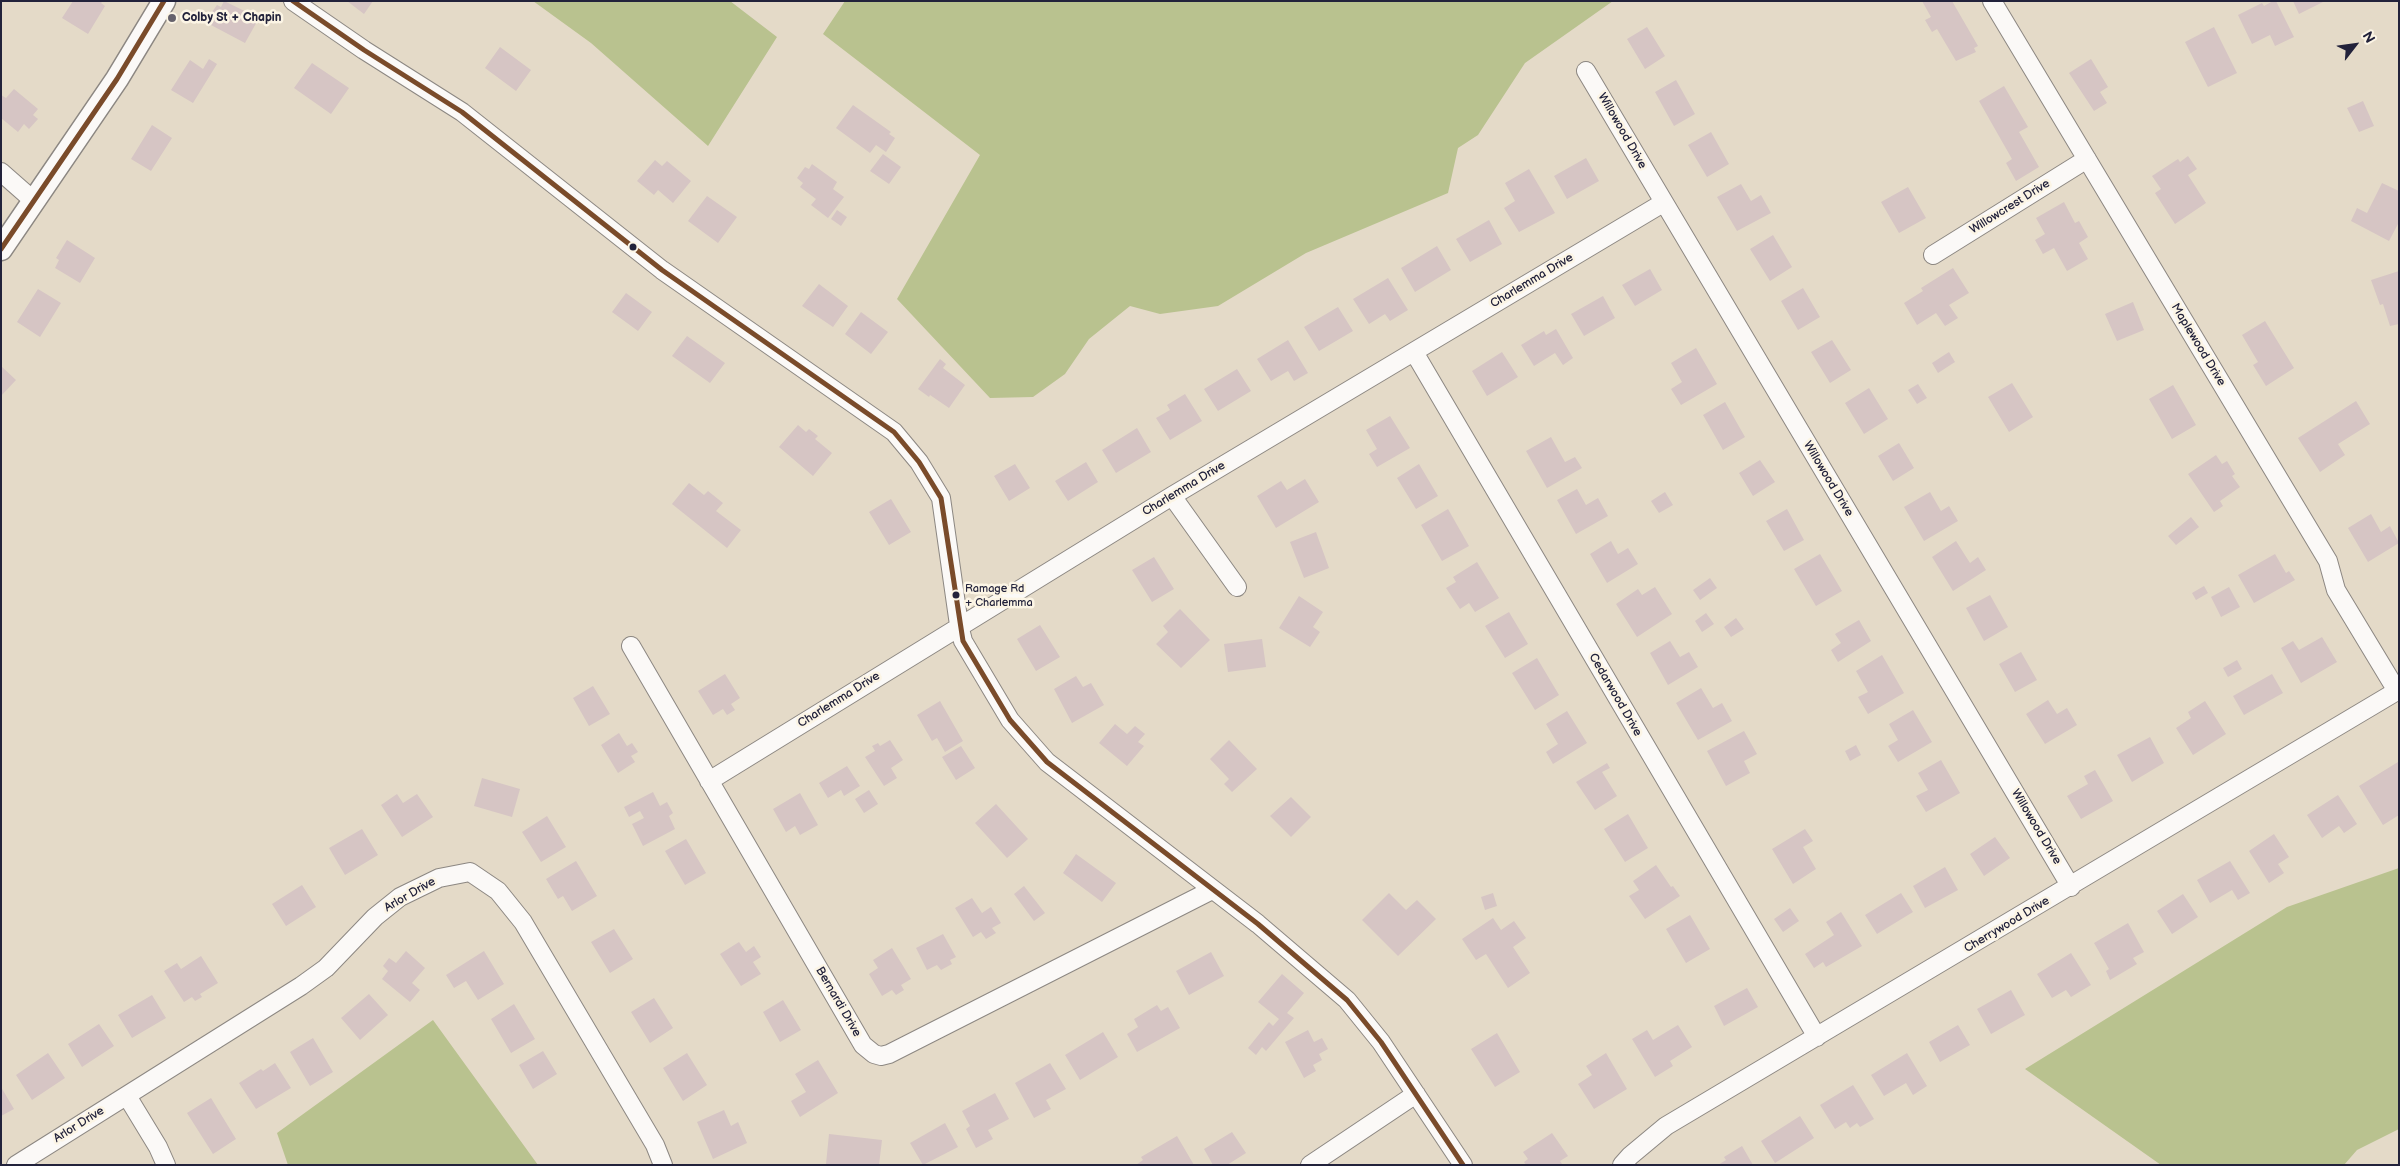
<!DOCTYPE html>
<html>
<head>
<meta charset="utf-8">
<style>
	body { margin:0 }
	#map { position:relative; width:2400px; height:1166px; overflow:hidden; background:#e4dac8; font-family:"Balsamiq Sans",sans-serif }
	canvas { display:block }
	.frame { position:absolute; inset:0; border:2px solid #22223b; pointer-events:none }
	.north { position:absolute; left:2330px; top:20px; width:50px; height:50px; -webkit-text-stroke:4px #fcf5e5; paint-order:stroke; rotate:60deg; font-size:14px; font-weight:700; line-height:20px; text-align:center; color:#22223b }
	.north::after { content:''; display:block; margin:auto; width:18px; height:22px; background:#22223b; clip-path:polygon(50% 0,100% 100%,50% 72%,0 100%) }
</style>
</head>
<body>
<div id="map">
<canvas width="2400" height="1166"></canvas>
<div class="frame"></div>
<div class="north">N</div>
</div>
<script>
const ctx = document.querySelector('canvas').getContext('2d');
ctx.lineJoin = 'round';
function fillPath(path, color) { ctx.fillStyle = color; ctx.fill(path, 'evenodd'); }
const toPath = rows => new Path2D(rows.map(r => 'M' + r).join(''));
function strokePath(path, color, width, dash) { ctx.strokeStyle = color; ctx.lineWidth = width; ctx.lineCap = dash ? 'butt' : 'round'; ctx.setLineDash(dash || []); ctx.stroke(path); }
function label(font, color, halo, rows, align = 'center') {
  ctx.font = font + ' "Balsamiq Sans",sans-serif'; ctx.lineWidth = 5; ctx.setLineDash([]); ctx.textBaseline = 'middle'; ctx.strokeStyle = halo; ctx.fillStyle = color; for (const [text, x, y, turn = 0] of rows) {
    ctx.save(); ctx.translate(x, y); ctx.rotate((+turn || 0) * Math.PI / 180); ctx.textAlign = isNaN(turn) ? turn : align; if (halo) ctx.strokeText(text, 0, 0); ctx.fillText(text, 0, 0); ctx.restore();
  }
}
fillPath(toPath([
	[533,1,730,1,777,37,708,146,591,43],
	[845,1,1613,1,1525,63,1478,135,1458,148,1448,193,1306,253,1218,306,1160,314,1130,306,1089,339,1065,374,1033,397,990,398,897,299,980,155,823,34],
	[2399,868,2399,1129,2357,1150,2344,1165,2161,1165,2025,1069,2287,907],
	[433,1020,538,1165,288,1165,277,1133]
]), '#b9c28f');
fillPath(toPath([
	[73,1,103,1,101,3,105,6,88,34,62,18],
	[224,1,259,18,245,43,211,25,216,14,212,12,217,5,221,7],
	[347,1,373,1,364,14],
	[1922,1,1952,1,1978,46,1974,48,1976,52,1956,61,1937,29,1932,32,1925,20,1931,17],
	[2273,1,2276,1,2294,37,2275,46,2270,35,2252,44,2238,15,2262,3,2264,6],
	[2293,1,2325,1,2299,14],
	[1647,27,1665,56,1645,69,1627,39],
	[2214,27,2237,73,2208,87,2185,42],
	[500,47,531,70,516,91,485,68],
	[209,59,217,64,193,103,171,90,190,60,203,69],
	[2091,59,2108,87,2100,92,2107,103,2094,111,2069,73],
	[312,63,349,88,331,114,294,88],
	[1676,80,1695,114,1674,126,1655,92],
	[2004,86,2028,127,2019,132,2039,167,2016,181,2006,163,2012,159,1979,101],
	[14,89,38,109,33,115,38,119,29,129,24,124,18,132,1,118,1,95,6,98],
	[2363,101,2374,126,2359,132,2347,108],
	[853,105,891,132,889,134,895,138,886,152,876,145,870,153,836,128],
	[152,125,172,138,151,171,131,159],
	[1711,132,1729,164,1707,177,1688,145],
	[883,154,901,167,889,184,870,171],
	[2188,156,2197,169,2188,175,2206,203,2175,224,2155,193,2161,189,2152,176,2178,159,2180,162],
	[1586,158,1599,181,1567,199,1554,176],
	[655,160,662,166,667,161,691,181,673,203,658,190,654,195,637,181],
	[812,164,837,182,833,189,844,197,828,218,811,205,816,199,800,187,803,183,797,178,805,167,809,169],
	[1529,169,1555,213,1519,232,1504,208,1515,201,1505,183],
	[2382,183,2399,191,2399,222,2389,241,2351,221,2357,208,2367,213],
	[1741,184,1751,201,1761,195,1771,213,1737,231,1717,197],
	[1908,187,1926,218,1899,233,1881,202],
	[707,196,737,217,718,243,688,221],
	[2064,202,2075,223,2079,221,2088,237,2079,243,2088,259,2067,271,2054,248,2043,254,2035,240,2045,234,2036,218],
	[837,210,847,217,841,226,831,219],
	[1489,220,1502,244,1470,262,1456,239],
	[1773,235,1792,267,1770,281,1750,249],
	[67,240,95,258,80,283,55,268,59,260,56,258],
	[1437,246,1451,270,1415,292,1401,268],
	[1953,268,1969,293,1949,305,1958,318,1945,326,1936,313,1917,325,1904,303,1923,291,1921,288],
	[1650,269,1662,290,1635,306,1622,285],
	[2399,271,2399,324,2390,326,2383,304,2380,305,2371,280],
	[1388,278,1408,310,1390,321,1385,314,1369,324,1353,299],
	[819,284,848,306,833,327,802,306],
	[1803,288,1820,317,1798,330,1781,301],
	[38,289,61,303,40,337,17,322],
	[626,293,652,312,638,331,612,312],
	[1603,296,1615,318,1584,336,1571,314],
	[2133,302,2144,330,2117,341,2105,314],
	[1338,307,1353,331,1319,351,1304,327],
	[861,312,888,332,871,354,845,334],
	[2265,321,2294,368,2266,386,2253,365,2258,362,2242,335],
	[1556,329,1573,358,1563,365,1555,353,1534,366,1521,345,1544,331,1546,335],
	[687,336,725,363,710,383,672,356],
	[1288,340,1308,373,1294,381,1288,371,1271,381,1257,359],
	[1832,340,1851,370,1830,383,1811,352],
	[1696,348,1717,384,1681,405,1671,389,1682,382,1671,363],
	[1502,352,1518,377,1487,396,1472,371],
	[1949,352,1955,362,1938,373,1932,363],
	[940,359,946,364,943,368,965,385,949,408,930,395,929,397,918,389],
	[1,366,16,380,1,396],
	[1237,369,1251,391,1218,411,1204,389],
	[2012,383,2033,417,2009,432,1988,397],
	[1918,384,1927,398,1917,404,1908,390],
	[2173,385,2196,425,2172,439,2149,399],
	[1869,388,1888,419,1864,434,1845,403],
	[1185,394,1202,421,1170,440,1156,418,1170,410,1167,405],
	[2356,401,2370,424,2338,444,2345,455,2320,472,2298,438],
	[1725,402,1745,437,1723,450,1703,415],
	[1390,416,1410,448,1377,467,1369,454,1377,449,1366,430],
	[798,425,806,432,809,429,818,436,815,439,832,453,813,476,779,447],
	[1137,428,1151,452,1116,473,1102,450],
	[1551,437,1565,462,1575,457,1582,468,1547,488,1526,451],
	[1899,443,1914,468,1893,481,1878,456],
	[2216,455,2222,464,2227,461,2235,474,2232,476,2240,487,2220,501,2223,506,2214,512,2188,474],
	[1760,460,1775,482,1753,496,1739,473],
	[1086,462,1098,482,1068,501,1055,481],
	[1015,464,1030,488,1009,501,994,476],
	[1419,464,1438,496,1416,509,1397,478],
	[1305,479,1319,502,1276,528,1257,496,1281,481,1287,490],
	[689,483,704,495,708,491,723,503,716,511,741,530,727,548,672,504],
	[1577,489,1586,505,1598,498,1608,516,1576,534,1557,500],
	[1665,492,1673,505,1659,513,1651,501],
	[1930,492,1941,511,1949,506,1958,521,1924,541,1904,507],
	[891,499,911,532,889,545,869,512],
	[1448,509,1469,546,1442,561,1421,525],
	[1787,509,1804,540,1784,551,1766,521],
	[2371,514,2381,532,2390,526,2399,543,2368,562,2348,528],
	[2191,517,2199,527,2176,545,2168,536],
	[1316,532,1329,568,1304,578,1290,542],
	[1611,541,1618,554,1628,548,1638,564,1607,583,1590,554],
	[1956,541,1970,563,1978,557,1986,570,1953,591,1932,557],
	[1820,554,1842,591,1816,606,1794,569],
	[2275,554,2286,573,2289,571,2295,580,2254,603,2238,575],
	[1154,557,1174,589,1152,602,1132,570],
	[1477,562,1499,598,1475,612,1469,603,1460,609,1446,588,1456,582,1453,577],
	[1710,578,1717,588,1700,600,1693,590],
	[2204,586,2208,593,2196,600,2192,593],
	[1655,587,1672,614,1637,637,1616,604,1638,589,1642,595],
	[2229,587,2240,607,2221,617,2211,597],
	[1990,595,2008,627,1984,641,1966,608],
	[1299,596,1323,612,1313,627,1320,632,1310,647,1279,628],
	[1180,609,1210,640,1181,668,1156,644,1168,632,1163,626],
	[1509,612,1528,644,1505,658,1485,626],
	[1706,613,1714,624,1702,632,1695,621],
	[1736,618,1744,629,1731,637,1724,627],
	[1859,620,1871,641,1838,662,1831,650,1841,643,1835,634],
	[1040,625,1060,657,1036,671,1017,639],
	[2322,637,2337,662,2301,683,2281,648,2293,641,2299,650],
	[1262,639,1266,667,1228,672,1224,644],
	[1670,641,1680,657,1689,652,1698,667,1668,685,1650,653],
	[2021,652,2037,680,2015,692,1999,664],
	[1882,655,1904,693,1868,714,1858,697,1868,692,1856,671],
	[1537,658,1559,695,1535,710,1512,673],
	[2237,660,2242,669,2228,677,2223,668],
	[725,674,740,698,731,704,735,710,727,715,723,709,713,715,698,691],
	[2272,674,2283,693,2244,715,2233,696],
	[1076,676,1083,687,1091,683,1104,705,1072,723,1054,689],
	[593,686,610,714,589,726,573,698],
	[1701,688,1713,708,1722,703,1732,721,1698,740,1676,703],
	[2048,700,2057,714,2067,708,2077,725,2045,744,2026,714],
	[940,701,963,741,945,752,937,738,932,741,917,715],
	[2205,701,2226,734,2193,755,2176,728,2191,718,2188,712],
	[1913,710,1932,742,1898,762,1888,746,1898,740,1889,724],
	[1567,711,1587,743,1553,764,1546,752,1558,744,1546,724],
	[1115,724,1127,734,1135,726,1145,734,1138,742,1144,746,1127,766,1099,743],
	[1744,731,1757,754,1744,761,1750,773,1726,786,1707,751],
	[619,733,627,746,632,743,638,752,631,756,635,762,618,773,601,745],
	[2150,737,2164,763,2132,782,2117,755],
	[890,740,903,760,891,768,897,778,884,786,865,757,875,751,872,746,878,743,880,746],
	[1229,740,1257,769,1232,792,1224,784,1229,779,1210,759],
	[1856,745,1861,755,1850,761,1845,751],
	[961,746,975,768,956,780,942,757],
	[1941,760,1960,793,1926,812,1916,796,1928,790,1918,773],
	[2398,762,2399,815,2383,825,2359,786],
	[1607,763,1610,768,1602,772,1617,796,1595,810,1576,782],
	[847,766,860,786,844,796,841,790,828,798,819,783],
	[2095,770,2113,801,2081,819,2067,796,2088,784,2084,776],
	[482,778,520,789,512,817,474,806],
	[869,790,878,804,864,813,855,799],
	[653,792,660,806,667,802,673,813,669,816,675,829,643,846,632,824,644,818,640,811,629,817,624,807],
	[800,793,818,825,800,835,795,826,786,832,773,809],
	[397,794,403,803,417,794,433,817,402,837,381,805],
	[2338,795,2357,824,2344,833,2339,826,2322,838,2307,815],
	[1291,797,1311,817,1291,837,1270,816],
	[996,804,1028,839,1007,858,975,823],
	[1628,814,1648,848,1625,862,1604,829],
	[547,816,566,847,541,862,522,832],
	[362,829,378,855,345,875,329,848],
	[1805,829,1813,841,1803,847,1816,869,1793,884,1772,849],
	[2274,834,2289,857,2278,864,2284,873,2269,883,2249,851],
	[1995,837,2010,858,1984,876,1970,854],
	[686,839,706,873,685,885,665,851],
	[1076,854,1116,883,1102,902,1063,873],
	[576,861,597,896,572,911,563,896,558,899,546,879],
	[2230,861,2250,893,2238,900,2232,890,2210,903,2197,880],
	[1656,865,1671,887,1673,886,1680,896,1645,919,1629,896,1639,890,1633,881],
	[1945,867,1958,890,1925,908,1913,886],
	[302,885,316,907,286,926,272,904],
	[1024,886,1045,913,1034,921,1014,894],
	[1389,893,1406,910,1417,900,1436,919,1398,956,1362,920],
	[1493,893,1497,906,1485,910,1481,897],
	[1901,893,1913,912,1877,934,1865,915],
	[2183,894,2198,917,2172,934,2157,911],
	[972,898,982,913,991,907,1001,923,992,928,996,933,986,939,981,932,973,937,955,908],
	[1790,908,1799,921,1783,932,1774,919],
	[1841,912,1862,946,1826,967,1823,962,1814,968,1805,954,1834,935,1826,922],
	[1690,915,1710,949,1686,963,1666,929],
	[1493,918,1501,930,1514,921,1526,938,1513,947,1530,973,1508,988,1486,954,1476,960,1462,939],
	[2128,923,2144,952,2133,958,2137,964,2110,980,2106,971,2109,969,2094,943],
	[614,929,633,959,610,973,591,942],
	[943,934,956,957,950,960,952,964,941,970,937,965,927,970,916,948],
	[739,942,746,952,754,946,761,957,753,962,761,974,741,986,720,954],
	[892,948,911,979,901,985,904,990,896,995,892,990,882,996,869,974,878,968,873,960],
	[406,951,425,968,412,983,420,990,410,1002,382,979,388,971,383,966,389,958,396,963],
	[484,951,504,984,478,1000,466,981,454,988,446,975],
	[1211,952,1224,976,1189,995,1176,971],
	[2071,953,2091,985,2071,997,2066,990,2052,998,2037,974],
	[201,956,218,983,200,994,202,997,195,1001,192,997,184,1002,164,971,177,963,181,969],
	[1282,974,1304,993,1287,1013,1294,1018,1266,1051,1262,1047,1256,1055,1248,1048,1269,1022,1273,1026,1279,1019,1258,1002],
	[1747,988,1758,1007,1724,1026,1714,1006],
	[2011,990,2025,1015,1991,1034,1977,1009],
	[369,994,388,1015,360,1040,341,1018],
	[152,995,166,1018,132,1038,118,1015],
	[654,998,673,1028,650,1043,631,1012],
	[783,1000,801,1030,780,1042,763,1012],
	[514,1004,535,1039,511,1053,491,1019],
	[1157,1005,1161,1011,1168,1007,1180,1028,1137,1052,1127,1034,1138,1027,1134,1019],
	[99,1024,114,1046,82,1067,68,1044],
	[1678,1025,1692,1047,1670,1061,1673,1066,1655,1077,1632,1039,1647,1030,1653,1040],
	[1958,1025,1970,1045,1940,1062,1929,1042],
	[1308,1030,1314,1042,1322,1038,1328,1049,1319,1054,1322,1060,1313,1065,1316,1071,1304,1078,1285,1042],
	[1103,1032,1118,1057,1080,1080,1065,1055],
	[1497,1033,1520,1072,1495,1087,1471,1049],
	[313,1038,333,1072,310,1086,290,1052],
	[543,1051,557,1074,533,1089,519,1065],
	[48,1053,65,1078,32,1100,16,1075],
	[687,1053,707,1085,683,1101,663,1068],
	[1606,1053,1627,1089,1594,1109,1578,1084,1592,1075,1586,1066],
	[1907,1053,1927,1086,1913,1095,1906,1083,1884,1096,1871,1075],
	[818,1060,838,1093,800,1117,791,1101,806,1092,795,1074],
	[275,1063,291,1088,256,1109,239,1083,261,1069,263,1071],
	[1050,1063,1066,1089,1046,1100,1051,1109,1034,1118,1015,1083],
	[1853,1085,1874,1119,1860,1127,1857,1123,1850,1128,1846,1122,1835,1129,1820,1105],
	[1,1087,14,1109,1,1116],
	[995,1093,1009,1119,988,1130,993,1139,976,1148,966,1129,970,1126,962,1111],
	[211,1098,236,1139,213,1154,187,1113],
	[724,1110,731,1126,738,1122,747,1143,713,1159,697,1122],
	[1800,1116,1814,1138,1775,1163,1761,1141],
	[945,1123,958,1147,923,1165,910,1143],
	[1232,1132,1246,1153,1227,1165,1213,1165,1204,1149],
	[1552,1133,1568,1156,1560,1161,1562,1164,1526,1165,1524,1162,1528,1159,1523,1152],
	[829,1134,882,1140,879,1165,826,1164],
	[1177,1136,1194,1165,1136,1165,1143,1160,1141,1157],
	[1742,1146,1753,1165,1718,1165,1726,1160,1724,1157]
]), '#d6c5c4');
const minor = toPath([
	[293,1,364,50,462,112,662,270,894,432,919,462,941,498,959,625,963,641,1010,720,1047,762,1258,924,1347,1000,1381,1042,1463,1165],
	[1586,71,2071,887],
	[1,172,34,201],
	[1933,255,2087,159],
	[1414,352,1817,1037],
	[1172,496,1237,587],
	[631,646,863,1045,874,1054,881,1056,889,1054,1212,890],
	[709,781,1172,496,1663,203],
	[127,1096,158,1147,166,1165],
	[16,1165,301,986,326,968,375,917,400,897,439,878,470,872,498,891,523,922,655,1145,663,1165],
	[1310,1165,1416,1094],
	[1622,1165,1630,1156,1666,1126,2397,691,2336,590,2328,561,1992,1]
]);
const tertiary = toPath([
	[1,249,117,79,164,1]
]);
strokePath(minor, '#8c8782', 20);
strokePath(tertiary, '#8c8782', 25);
strokePath(minor, '#fbf9f7', 18);
strokePath(tertiary, '#fbf9f7', 22);
strokePath(toPath([
	[293,1,364,50,462,112,662,270,894,432,919,462,941,498,963,641,1010,720,1047,762,1258,924,1347,1000,1381,1042,1463,1165],
	[1,249,117,79,164,1]
]), '#7a4b2a', 5);
for (const [x, y, r, color] of [
	[172,18,5,"#66626c"],
	[633,247,4.5,"#22223b"],
	[956,595,4.5,"#22223b"]
]) { const dot = new Path2D(); dot.arc(x, y, r, 0, 2 * Math.PI); ctx.fillStyle = color; ctx.fill(dot); strokePath(dot, '#fcf5e5', 2); }
label('11px', '#22223b', '#fcf5e5', [
	["Ramage Rd",965,589],
	["+ Charlemma",965,603]
], 'left');
label('bold 12px', '#22223b', '#fcf5e5', [
	["Colby St + Chapin",182,18]
], 'left');
label('12px', '#22223b', '#fcf5e5', [
	["Willowood Drive",1622,131,60],
	["Willowcrest Drive",2010,207,-32],
	["Charlemma Drive",1532,281,-31],
	["Maplewood Drive",2198,345,59],
	["Willowood Drive",1828,479,59],
	["Charlemma Drive",1184,489,-31],
	["Cedarwood Drive",1615,695,60],
	["Charlemma Drive",839,700,-32],
	["Willowood Drive",2036,827,59],
	["Arlor Drive",410,895,-30],
	["Cherrywood Drive",2007,925,-31],
	["Bernardi Drive",838,1002,60],
	["Arlor Drive",79,1125,-32]
]);
</script>
</body>
</html>
